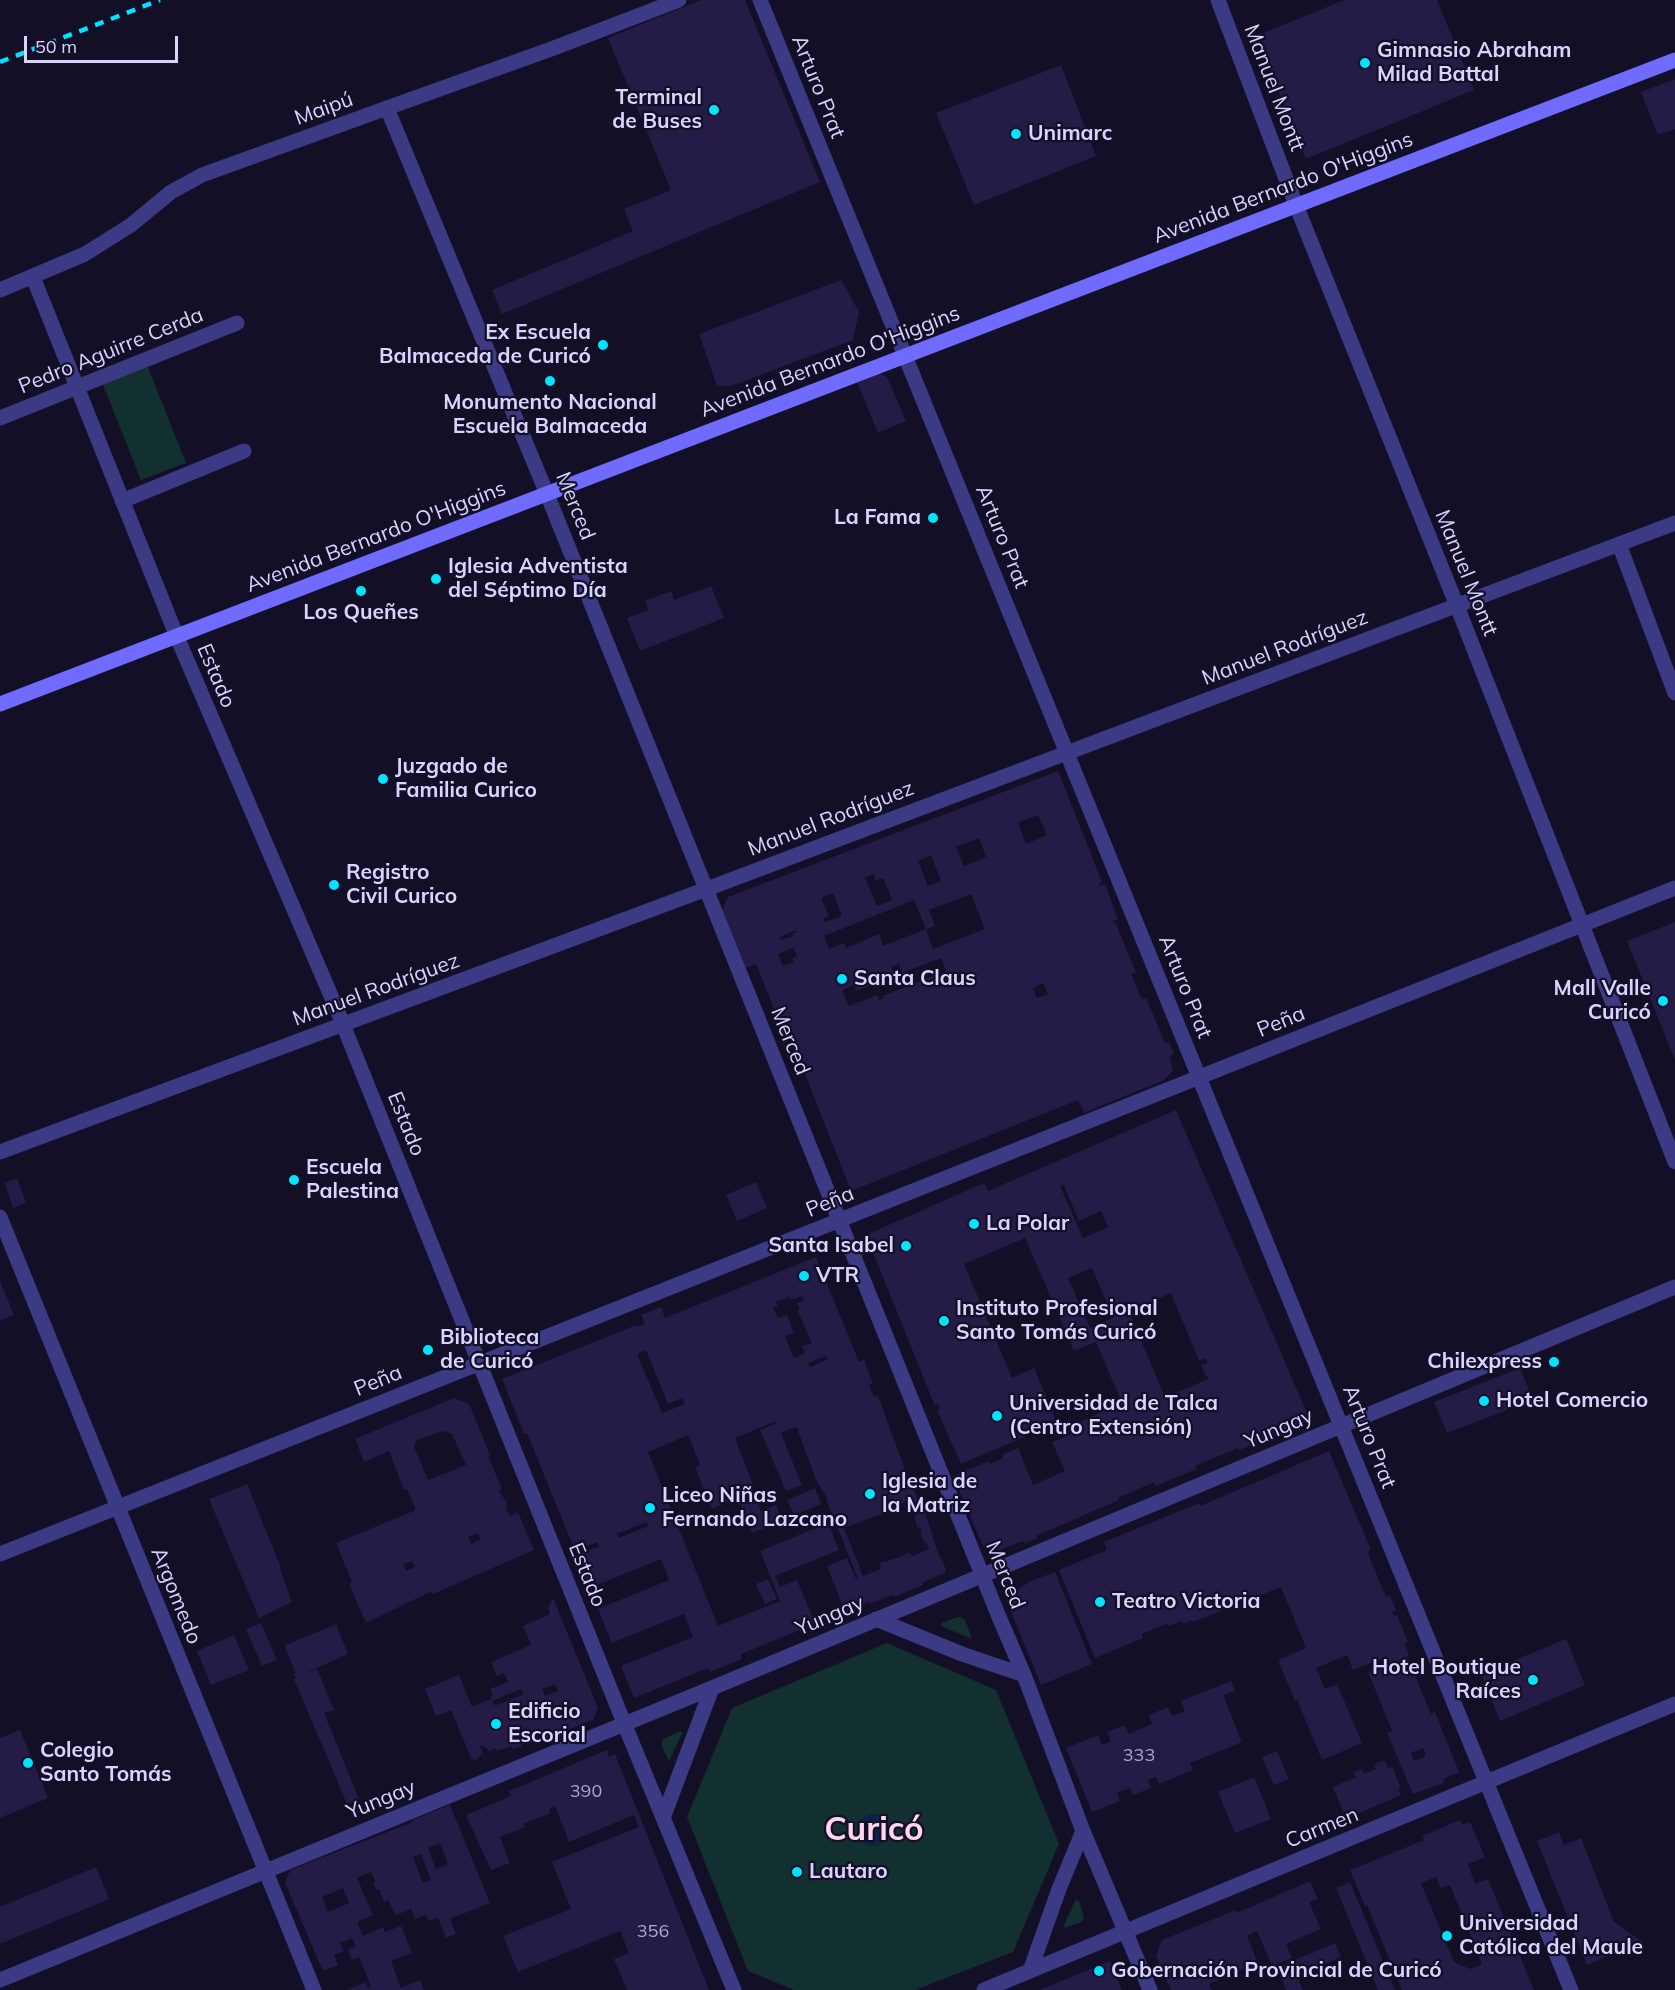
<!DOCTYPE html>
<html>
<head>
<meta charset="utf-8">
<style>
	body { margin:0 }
	#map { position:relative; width:1675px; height:1990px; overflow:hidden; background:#130f26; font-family:Mulish,sans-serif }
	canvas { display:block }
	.scale { position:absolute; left:24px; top:36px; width:154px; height:27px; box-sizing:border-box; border:3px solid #d9d4ff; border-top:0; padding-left:8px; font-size:18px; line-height:21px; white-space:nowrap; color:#d9d4ff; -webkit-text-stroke:4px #130f26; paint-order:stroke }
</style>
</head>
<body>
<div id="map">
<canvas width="1675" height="1990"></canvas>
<div class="scale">50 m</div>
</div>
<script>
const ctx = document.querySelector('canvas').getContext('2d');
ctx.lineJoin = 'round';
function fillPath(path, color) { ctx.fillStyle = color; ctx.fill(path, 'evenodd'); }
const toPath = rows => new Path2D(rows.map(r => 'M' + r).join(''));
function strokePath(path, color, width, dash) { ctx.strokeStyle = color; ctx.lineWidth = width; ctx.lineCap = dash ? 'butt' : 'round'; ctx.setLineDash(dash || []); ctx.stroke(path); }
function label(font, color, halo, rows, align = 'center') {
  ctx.font = font + ' Mulish,sans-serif'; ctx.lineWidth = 4.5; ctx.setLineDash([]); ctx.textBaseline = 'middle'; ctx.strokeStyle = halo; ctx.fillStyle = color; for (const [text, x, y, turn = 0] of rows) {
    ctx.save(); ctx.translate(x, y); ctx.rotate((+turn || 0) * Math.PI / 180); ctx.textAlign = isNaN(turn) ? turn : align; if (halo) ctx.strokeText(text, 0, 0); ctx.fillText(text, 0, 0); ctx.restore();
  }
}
fillPath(toPath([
	[146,362,186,463,141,480,101,380],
	[957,1617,961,1617,965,1620,972,1639,941,1626,942,1623],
	[887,1643,996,1690,1059,1844,1013,1952,915,1990,794,1990,748,1971,687,1817,732,1708],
	[678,1732,682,1732,682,1734,669,1761,662,1747,662,1740],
	[1076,1899,1079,1901,1084,1918,1081,1922,1065,1928,1064,1925]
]), '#12302f');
fillPath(toPath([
	'857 1830a16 16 0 1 1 32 0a16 16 0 1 1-32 0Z'
]), '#0c2248');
fillPath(toPath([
	[701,0,745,0,820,182,502,314,492,290,633,231,624,209,671,190,608,38],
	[1344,0,1437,0,1474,90,1306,159,1256,36],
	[1061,65,1096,156,974,205,936,113],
	[1675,79,1675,129,1658,135,1641,92],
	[841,280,859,312,853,340,731,386,717,386,699,334],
	[876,372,887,377,906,421,878,433,856,380],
	[711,586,724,618,640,651,627,618,648,610,645,601,671,591,674,600],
	[1058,771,1102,882,1099,883,1099,886,1105,884,1118,919,1113,921,1114,924,1116,924,1136,972,1131,974,1142,999,1146,998,1165,1043,1169,1042,1174,1054,1170,1056,1173,1071,1164,1080,1084,1113,1078,1100,851,1191,792,1041,779,1021,756,964,746,968,722,910,728,897],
	[1038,815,1047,835,1026,844,1018,823],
	[979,838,986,857,964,866,956,847],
	[931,855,941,881,928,886,918,861],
	[873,874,876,881,883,878,892,900,877,906,865,878],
	[833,893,842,916,825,922,824,918,829,916,821,898],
	[971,894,985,929,933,949,926,929,935,926,929,910],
	[914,900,926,929,883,946,879,934,846,948,844,943,829,949,824,936],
	[796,930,797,932,792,934,793,936,781,940,780,937],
	[793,948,797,956,792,958,794,962,783,966,778,954],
	[941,958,946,971,883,996,884,998,879,1000,877,995,849,1006,842,990,854,985,856,991,895,976,891,967,899,964,902,973],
	[1043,983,1048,994,1037,998,1033,988],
	[1675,922,1675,1060,1627,941],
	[1176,1110,1310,1420,1239,1450,1238,1448,1195,1466,1196,1469,1156,1486,1154,1482,1118,1498,1119,1500,1036,1536,1037,1538,1024,1544,1023,1541,997,1551,983,1546,953,1476,989,1461,990,1464,1003,1458,1002,1455,1018,1448,1033,1485,1065,1471,1052,1442,1071,1434,1068,1427,1122,1403,1096,1342,1074,1351,1025,1238,964,1264,1012,1378,1034,1368,1057,1423,961,1464,937,1410,940,1409,938,1404,935,1406,866,1235,984,1183,988,1191],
	[1063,1184,1079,1221,1101,1211,1108,1227,1083,1238,1060,1186],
	[1053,1218,1057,1228,1048,1232,1044,1221],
	[1092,1268,1113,1318,1090,1328,1068,1278],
	[1171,1293,1199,1361,1206,1358,1208,1363,1201,1365,1206,1377,1208,1376,1209,1379,1165,1397,1129,1312],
	[17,1178,26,1203,13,1208,5,1183],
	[756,1182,767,1208,737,1221,726,1195],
	[816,1257,859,1362,864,1360,873,1383,869,1385,874,1397,878,1396,903,1464,923,1511,925,1512,938,1553,946,1569,945,1570,946,1572,923,1582,923,1585,894,1597,892,1595,870,1604,867,1601,866,1603,845,1612,827,1566,847,1558,856,1579,858,1578,826,1499,827,1498,816,1480,797,1428,795,1427,781,1433,802,1485,786,1491,760,1430,777,1423,776,1421,735,1438,754,1487,751,1488,761,1511,776,1505,782,1521,752,1533,738,1498,712,1509,695,1467,700,1465,688,1435,648,1452,718,1626,780,1601,760,1551,828,1523,839,1550,775,1576,780,1587,797,1580,815,1624,741,1654,742,1659,710,1672,708,1668,634,1698,621,1666,693,1637,684,1614,612,1643,598,1609,669,1580,661,1559,590,1588,576,1555,599,1546,597,1542,575,1551,527,1433,524,1434,502,1379,636,1325,637,1327,645,1324,641,1315,661,1307,665,1318],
	[802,1296,804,1300,797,1303,800,1309,797,1310,812,1343,802,1346,805,1353,794,1358,785,1336,794,1333,787,1315,778,1318,773,1308,778,1306,776,1302,789,1297,791,1300],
	[646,1350,668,1404,682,1398,685,1404,662,1413,637,1354],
	[826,1356,828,1359,810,1367,808,1363],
	[910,1500,915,1513,916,1517,914,1517,918,1528,920,1527,922,1532,920,1533,925,1544,927,1543,929,1549,913,1556,909,1552,903,1556,880,1563,881,1569,863,1576,844,1528,895,1509,895,1506],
	[647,1522,648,1526,619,1538,617,1534],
	[0,1281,14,1315,0,1321],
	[1520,1368,1533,1400,1447,1433,1434,1402],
	[454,1398,469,1404,490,1455,488,1456,502,1489,499,1490,507,1504,506,1508,510,1516,518,1512,534,1550,433,1594,432,1591,366,1623,349,1584,352,1582,336,1543,416,1510,407,1489,404,1490,389,1451,364,1462,355,1439],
	[443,1431,452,1434,466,1465,428,1480,414,1447,417,1440],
	[478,1533,480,1540,471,1544,468,1537],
	[412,1561,415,1567,406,1571,403,1564],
	[1329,1451,1371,1550,1367,1551,1386,1597,1390,1596,1396,1610,1392,1612,1394,1616,1397,1615,1408,1642,1405,1644,1409,1655,1407,1656,1431,1714,1435,1712,1459,1772,1443,1779,1444,1783,1413,1794,1387,1733,1392,1731,1368,1672,1384,1665,1381,1659,1353,1670,1347,1655,1316,1668,1325,1689,1337,1684,1362,1743,1322,1760,1297,1700,1295,1701,1278,1660,1306,1648,1281,1587,1193,1622,1192,1620,1183,1624,1182,1621,1169,1626,1168,1623,1142,1634,1143,1638,1095,1658,1059,1570,1107,1550,1104,1542,1199,1503,1200,1506],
	[1423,1748,1426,1756,1414,1761,1411,1753],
	[247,1484,281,1568,280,1569,292,1602,259,1618,209,1499],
	[815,1488,821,1504,794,1515,787,1500],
	[1055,1572,1092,1664,1041,1685,1005,1597,1031,1581],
	[768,1579,777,1599,765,1604,756,1584],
	[553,1598,598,1708,593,1720,542,1740,537,1732,535,1740,527,1744,526,1743,521,1745,522,1747,521,1748,520,1746,513,1749,512,1746,497,1751,496,1748,489,1752,487,1748,480,1746,484,1757,481,1754,476,1761,475,1759,472,1760,451,1710,436,1716,425,1689,459,1675,472,1707,491,1699,491,1697,493,1696,490,1689,508,1682,504,1673,497,1676,491,1662,531,1645,523,1626,550,1614,548,1608],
	[555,1684,558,1691,545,1696,542,1689],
	[521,1689,524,1694,497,1705,494,1705,492,1701],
	[261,1623,277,1660,262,1666,246,1629],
	[336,1624,348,1654,303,1674,317,1669,334,1710,324,1713,359,1799,347,1804,294,1679,296,1678,294,1674,297,1673,297,1671,295,1671,285,1648,286,1645],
	[234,1635,249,1670,211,1685,197,1651],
	[1566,1639,1585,1685,1500,1721,1481,1674],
	[1231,1681,1235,1691,1223,1695,1242,1742,1190,1763,1193,1770,1159,1784,1156,1777,1148,1780,1151,1788,1133,1795,1130,1788,1117,1793,1120,1801,1092,1812,1066,1748,1098,1735,1102,1745,1111,1741,1107,1732,1125,1725,1129,1734,1152,1724,1149,1715,1168,1707,1172,1716,1185,1711,1181,1701],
	[20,1730,48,1798,0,1818,0,1738],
	[607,1750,609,1757,615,1754,709,1990,627,1990,614,1959,629,1953,620,1931,518,1972,503,1936,571,1909,552,1862,639,1827,634,1815,569,1842,555,1806,549,1809,551,1813,523,1824,525,1827,500,1837,510,1863,491,1870,466,1815,511,1796,509,1791],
	[1277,1751,1289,1779,1274,1785,1262,1757],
	[1384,1760,1388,1768,1392,1767,1401,1788,1398,1789,1401,1795,1346,1819,1333,1787,1356,1777,1353,1772,1362,1769,1364,1774,1376,1769,1374,1764],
	[1254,1777,1271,1819,1235,1833,1218,1792],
	[450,1805,490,1903,450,1919,456,1934,446,1938,438,1918,429,1921,426,1915,415,1919,408,1900,411,1909,396,1915,388,1900,384,1902,379,1889,376,1890,373,1883,376,1882,371,1872,357,1878,373,1915,357,1922,363,1936,383,1927,385,1932,401,1926,412,1953,391,1961,401,1988,420,1980,424,1990,347,1990,366,1982,368,1988,371,1986,359,1957,352,1960,348,1950,356,1946,352,1938,340,1943,344,1951,334,1955,338,1965,323,1971,285,1883,290,1870,413,1822,412,1820],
	[440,1843,448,1864,436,1869,428,1848],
	[421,1854,431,1880,423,1883,413,1857],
	[343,1888,349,1903,328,1912,322,1897],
	[1460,1820,1462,1825,1470,1822,1485,1857,1468,1864,1475,1884,1488,1879,1534,1990,1402,1990,1367,1905,1365,1906,1350,1870,1424,1840,1422,1836],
	[1436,1877,1441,1888,1450,1885,1482,1964,1470,1969,1454,1962,1421,1883],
	[1559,1832,1564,1845,1581,1838,1614,1922,1643,1942,1587,1965,1537,1841],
	[96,1867,109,1899,0,1944,0,1907],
	[1310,1881,1318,1899,1309,1902,1321,1929,1286,1944,1292,1958,1272,1966,1257,1931,1247,1936,1258,1963,1209,1984,1212,1990,1171,1990,1156,1956,1162,1940,1236,1910,1237,1913],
	[1350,1882,1395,1990,1378,1990,1336,1888],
	[1335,1943,1341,1957,1297,1976,1303,1990,1286,1990,1278,1967],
	[1110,1961,1122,1990,1039,1990,1059,1982]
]), '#241b47');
strokePath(toPath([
	[760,0,1571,1990],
	[1218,0,1296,205,1457,606,1675,1162],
	[33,277,177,637],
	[0,290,85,254,131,225,171,192,202,175,387,108],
	[0,418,237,323],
	[122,501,244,451],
	[1619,544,1675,693]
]), '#3d3a85', 15);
strokePath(toPath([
	[679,0,554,48,387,108,547,494,999,1617,1024,1675,1083,1831,1150,1990],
	[177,637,338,1012,624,1723,734,1990],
	[0,1152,720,884,1675,523],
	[0,1217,314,1990],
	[0,1554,1675,888],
	[876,1619,962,1654,1024,1675],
	[663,1818,712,1688],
	[1030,1971,1059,1889,1083,1831],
	[0,1980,712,1688,1675,1287],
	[984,1990,1675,1704]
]), '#3d3a85', 15);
strokePath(toPath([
	[0,704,1675,60]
]), '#6f6bff', 15);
strokePath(toPath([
	[0,62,160,0]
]), '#00e5ff', 4.5, [9, 8]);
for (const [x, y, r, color] of [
	[1365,63,6,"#00e5ff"],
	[714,110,6,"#00e5ff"],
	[1016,134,6,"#00e5ff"],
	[603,345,6,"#00e5ff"],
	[550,381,6,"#00e5ff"],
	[933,518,6,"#00e5ff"],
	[436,579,6,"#00e5ff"],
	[361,591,6,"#00e5ff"],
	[383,779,6,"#00e5ff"],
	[334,885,6,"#00e5ff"],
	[842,979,6,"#00e5ff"],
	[1663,1001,6,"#00e5ff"],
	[294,1180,6,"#00e5ff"],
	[974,1224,6,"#00e5ff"],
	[906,1246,6,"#00e5ff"],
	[804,1276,6,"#00e5ff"],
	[944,1321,6,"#00e5ff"],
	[428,1350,6,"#00e5ff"],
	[1554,1362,6,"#00e5ff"],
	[1484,1401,6,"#00e5ff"],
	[997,1416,6,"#00e5ff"],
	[870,1494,6,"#00e5ff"],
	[650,1508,6,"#00e5ff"],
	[1100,1602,6,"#00e5ff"],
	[1533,1680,6,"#00e5ff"],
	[496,1724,6,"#00e5ff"],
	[28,1763,6,"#00e5ff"],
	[797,1872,6,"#00e5ff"],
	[1447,1936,6,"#00e5ff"],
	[1099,1971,6,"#00e5ff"]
]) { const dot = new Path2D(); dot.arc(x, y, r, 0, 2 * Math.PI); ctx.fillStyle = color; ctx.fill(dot); strokePath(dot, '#130f26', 2); }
label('18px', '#aca6d1', null, [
	["333",1139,1756],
	["390",586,1792],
	["356",653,1932]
]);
label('bold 21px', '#d9d4ff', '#130f26', [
	["Gimnasio Abraham",1377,51],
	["Milad Battal",1377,75],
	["Terminal",702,98,"right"],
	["de Buses",702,122,"right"],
	["Unimarc",1028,134],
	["Ex Escuela",591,333,"right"],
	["Balmaceda de Curicó",591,357,"right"],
	["Monumento Nacional",550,403,"center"],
	["Escuela Balmaceda",550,427,"center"],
	["La Fama",921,518,"right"],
	["Iglesia Adventista",448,567],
	["del Séptimo Día",448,591],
	["Los Queñes",361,613,"center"],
	["Juzgado de",395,767],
	["Familia Curico",395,791],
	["Registro",346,873],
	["Civil Curico",346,897],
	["Santa Claus",854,979],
	["Mall Valle",1651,989,"right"],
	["Curicó",1651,1013,"right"],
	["Escuela",306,1168],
	["Palestina",306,1192],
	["La Polar",986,1224],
	["Santa Isabel",894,1246,"right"],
	["VTR",816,1276],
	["Instituto Profesional",956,1309],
	["Santo Tomás Curicó",956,1333],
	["Biblioteca",440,1338],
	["de Curicó",440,1362],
	["Chilexpress",1542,1362,"right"],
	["Hotel Comercio",1496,1401],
	["Universidad de Talca",1009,1404],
	["(Centro Extensión)",1009,1428],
	["Iglesia de",882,1482],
	["la Matriz",882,1506],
	["Liceo Niñas",662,1496],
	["Fernando Lazcano",662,1520],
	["Teatro Victoria",1112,1602],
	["Hotel Boutique",1521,1668,"right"],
	["Raíces",1521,1692,"right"],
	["Edificio",508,1712],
	["Escorial",508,1736],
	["Colegio",40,1751],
	["Santo Tomás",40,1775],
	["Lautaro",809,1872],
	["Universidad",1459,1924],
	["Católica del Maule",1459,1948],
	["Gobernación Provincial de Curicó",1111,1971]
], 'left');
label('21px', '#d9d4ff', '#130f26', [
	["Arturo Prat",818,87,68],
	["Manuel Montt",1274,88,69],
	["Maipú",324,109,-20],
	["Avenida Bernardo O'Higgins",1283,188,-21],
	["Pedro Aguirre Cerda",111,351,-22],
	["Avenida Bernardo O'Higgins",830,362,-21],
	["Merced",575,506,68],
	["Avenida Bernardo O'Higgins",376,537,-21],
	["Arturo Prat",1002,537,68],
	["Manuel Montt",1466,573,68],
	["Manuel Rodríguez",1285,648,-21],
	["Estado",216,676,67],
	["Manuel Rodríguez",831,819,-21],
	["Arturo Prat",1185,987,68],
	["Manuel Rodríguez",376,990,-20],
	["Peña",1281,1022,-22],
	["Merced",790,1041,68],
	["Estado",406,1124,68],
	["Peña",830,1202,-22],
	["Peña",378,1381,-22],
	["Yungay",1279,1429,-23],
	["Arturo Prat",1369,1437,68],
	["Estado",587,1575,68],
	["Merced",1005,1575,68],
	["Argomedo",176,1596,68],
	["Yungay",830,1616,-23],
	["Yungay",381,1800,-22],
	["Carmen",1322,1828,-22]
]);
label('bold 33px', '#ffd6f0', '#130f26', [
	["Curicó",874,1830]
]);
</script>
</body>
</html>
